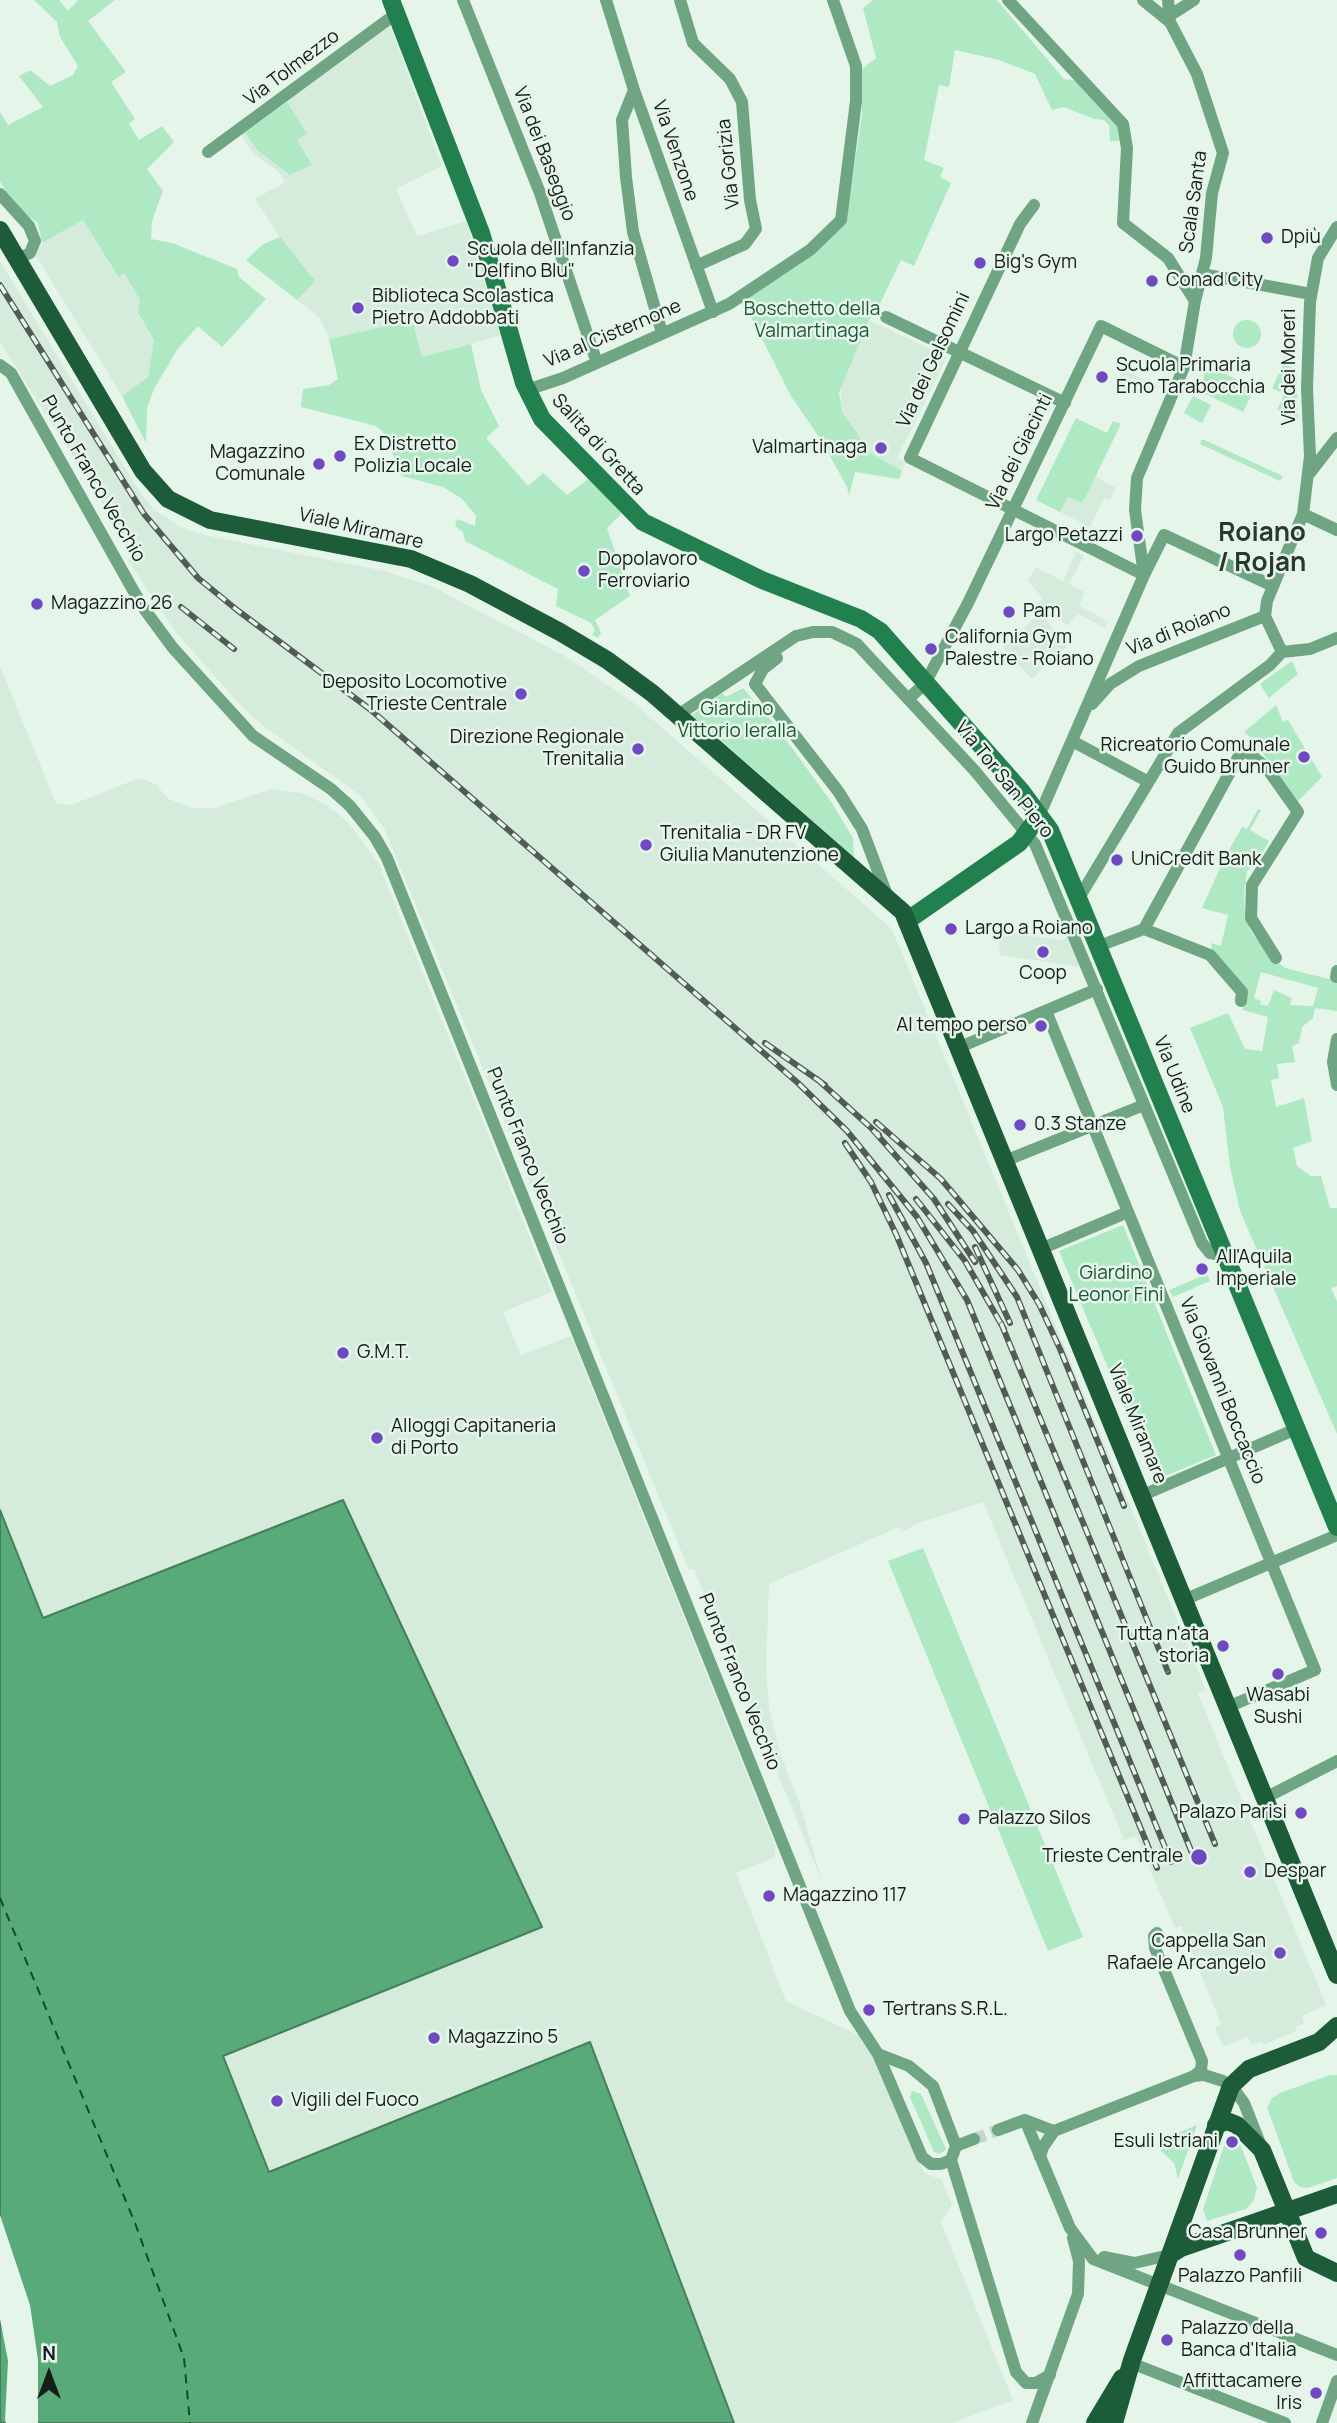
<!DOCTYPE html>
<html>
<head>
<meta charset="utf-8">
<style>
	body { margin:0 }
	#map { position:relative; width:1337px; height:2423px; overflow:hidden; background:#e5f5ea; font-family:Manrope,sans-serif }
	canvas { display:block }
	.north { position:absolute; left:14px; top:2339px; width:70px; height:70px; -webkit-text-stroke:5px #e5f5ea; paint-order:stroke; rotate:0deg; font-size:19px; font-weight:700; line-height:28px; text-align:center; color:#161c18 }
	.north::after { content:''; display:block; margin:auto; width:24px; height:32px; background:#161c18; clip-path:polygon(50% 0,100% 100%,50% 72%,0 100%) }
</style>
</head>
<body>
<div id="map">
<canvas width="1337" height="2423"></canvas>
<div class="north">N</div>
</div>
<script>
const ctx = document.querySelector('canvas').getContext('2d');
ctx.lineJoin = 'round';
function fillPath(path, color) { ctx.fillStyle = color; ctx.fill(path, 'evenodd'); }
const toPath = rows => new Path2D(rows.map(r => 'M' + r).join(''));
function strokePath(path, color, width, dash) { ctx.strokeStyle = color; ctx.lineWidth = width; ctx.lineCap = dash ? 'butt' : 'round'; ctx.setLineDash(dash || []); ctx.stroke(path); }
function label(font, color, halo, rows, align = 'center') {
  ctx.font = font + ' Manrope,sans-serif'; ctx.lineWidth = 5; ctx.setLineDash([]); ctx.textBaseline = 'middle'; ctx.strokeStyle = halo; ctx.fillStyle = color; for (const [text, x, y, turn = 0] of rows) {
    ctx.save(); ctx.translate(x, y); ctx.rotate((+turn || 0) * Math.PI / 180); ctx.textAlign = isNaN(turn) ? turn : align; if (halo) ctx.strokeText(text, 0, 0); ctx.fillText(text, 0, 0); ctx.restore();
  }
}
fillPath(toPath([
	[390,26,442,166,396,189,417,236,466,221,501,335,422,357,411,320,329,339,320,318,246,260,262,245,280,237,255,199,285,182,278,171,254,154,241,135],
	[83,220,117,277,124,273,140,300,138,314,154,340,148,377,122,396,36,256,42,243],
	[0,261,141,494,155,510,182,528,204,535,384,571,431,586,563,655,634,703,892,929,1206,1690,1198,1693,1199,1696,1326,2005,1302,2016,1304,2024,1296,2027,1297,2031,1263,2045,1261,2042,1252,2045,1248,2037,1223,2047,1215,2027,1221,2024,1181,1926,1175,1928,1136,1836,1124,1840,983,1502,919,1523,902,1532,899,1527,769,1584,766,1666,769,1708,780,1753,800,1804,822,1882,694,1569,689,1570,384,828,360,795,266,728,242,707,174,630,128,560,135,555,0,342],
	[869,320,947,357,897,458,906,462,902,471,860,447,861,439,845,420,840,404,842,384],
	[1123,370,1145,380,1140,392,1118,382],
	[1095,476,1116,488,1110,500,1104,498,1090,527,1060,512,1068,497,1081,503],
	[1076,552,1084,556,1069,584,1084,592,1080,606,1108,622,1105,628,1078,614,1067,626,1054,614,1047,621,1067,646,1058,655,1064,664,1060,667,1051,660,1032,679,1003,648,1040,613,1035,605,1043,599,1028,580,1036,567,1063,581],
	[0,666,56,803,71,805,139,778,156,784,168,799,194,808,214,808,271,789,301,793,325,804,347,821,378,862,552,1292,503,1312,521,1355,571,1336,776,1847,774,1858,736,1873,786,2001,858,2035,875,2058,924,2173,942,2180,952,2205,941,2222,1013,2400,952,2423,734,2423,590,2042,270,2172,222,2056,542,1926,343,1500,43,1618,0,1510],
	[994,931,1062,940,1067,937,1080,967,1000,955,999,942]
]), '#d5ecdc');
fillPath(toPath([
	[34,0,59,0,68,11,78,0,115,0,88,21,126,72,111,82,135,119,129,124,139,140,162,126,174,142,147,169,163,191,152,221,151,239,172,243,237,269,239,277,266,299,222,347,198,326,177,350,154,389,147,408,146,443,122,396,148,377,154,340,138,313,140,300,124,273,118,277,83,220,42,243,38,223,14,206,0,181,0,112,8,125,43,107,19,76,30,70,50,86,73,75,78,66,60,37,57,22],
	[873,0,997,0,1064,79,1079,81,1120,128,1122,141,1110,141,1109,125,1104,120,1094,119,1064,107,1052,110,1035,74,999,60,955,50,949,87,939,85,924,160,944,168,940,177,951,183,914,266,901,260,876,312,869,320,839,393,842,412,861,439,860,447,902,471,899,479,855,472,849,496,847,487,821,440,791,396,751,317,740,302,799,265,846,221,862,115,861,70,876,58,863,8],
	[287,102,307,134,297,140,312,165,290,175,257,150,245,132],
	[280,237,315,281,297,300,246,260,262,245],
	[412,320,422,357,471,344,481,390,499,426,486,438,528,486,543,473,567,495,590,478,622,513,607,528,630,596,595,620,601,633,598,638,592,635,595,630,591,623,556,606,558,589,465,541,463,532,455,526,457,519,475,526,476,515,461,498,443,487,402,476,383,432,376,426,301,407,303,389,329,385,338,379,329,339],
	'1233 334a14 14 0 1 1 28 0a14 14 0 1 1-28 0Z',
	[1293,344,1296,358,1280,392,1272,388],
	[1206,365,1255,388,1243,412,1201,392],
	[1296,370,1298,420,1277,410],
	[1193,396,1211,405,1202,423,1184,413],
	[1076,418,1107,433,1113,421,1121,424,1085,498,1081,503,1068,497,1060,512,1036,500],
	[1202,439,1283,476,1280,481,1200,444],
	[1292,661,1298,674,1269,698,1260,684],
	[743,688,776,726,832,803,853,838,854,857,692,715,722,693,726,697],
	[1276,705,1283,722,1288,720,1322,777,1297,802,1252,738,1244,732],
	[1258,809,1261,810,1250,830,1269,841,1257,863,1247,871,1244,894,1245,916,1251,932,1273,959,1285,968,1337,981,1337,1011,1315,1008,1313,1018,1302,1027,1299,1043,1292,1046,1295,1062,1277,1064,1279,1078,1271,1080,1276,1107,1304,1098,1312,1141,1293,1148,1297,1166,1311,1176,1321,1176,1330,1208,1337,1208,1337,1286,1331,1288,1337,1301,1337,1434,1240,1211,1230,1167,1223,1107,1190,1028,1228,1013,1245,1049,1262,1051,1268,1017,1243,1010,1244,991,1212,953,1211,943,1221,946,1228,915,1202,908,1225,857,1242,827,1247,829],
	[1261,972,1318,988,1313,1006,1290,1005,1292,998,1274,990,1268,1006,1260,1004,1261,1001,1254,998],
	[1123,1225,1216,1455,1155,1480,1059,1251],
	[1207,1274,1210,1281,1173,1297,1169,1290],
	[923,1548,1083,1937,1048,1951,888,1561],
	[1330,2075,1337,2075,1337,2178,1308,2188,1300,2187,1294,2182,1267,2107,1272,2098,1280,2093],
	[912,2091,921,2094,946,2149,940,2154,934,2152,910,2097],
	[1197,2125,1178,2179,1174,2163,1161,2151,1158,2141],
	[1240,2144,1257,2187,1254,2200,1246,2209,1207,2221,1203,2209,1224,2146]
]), '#aee9c3');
const water = toPath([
	[343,1500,542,1927,223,2056,269,2172,590,2042,734,2423,0,2423,0,1510,43,1618,343,1500]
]);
fillPath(water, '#59aa79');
strokePath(water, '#457f5c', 2);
fillPath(toPath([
	[0,2215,30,2305,38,2360,38,2423,6,2423,5,2420,8,2361,0,2319]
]), '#e5f5ea');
strokePath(toPath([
	[0,1898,135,2223,184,2358,190,2423]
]), '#0d4d2d', 2, [9, 7]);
strokePath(toPath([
	[974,2139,998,2130]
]), '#c6d4ca', 12, [12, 6]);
strokePath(toPath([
	[463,0,540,193,597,363],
	[606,0,634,90,713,312],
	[680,0,693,43,730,79,742,102,750,200,756,229,745,244,696,266],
	[1008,0,1123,124,1127,148,1123,223,1168,258,1195,301],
	[1143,0,1170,22],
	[1169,16,1194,0],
	[634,90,622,120,626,177,633,232,662,333],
	[208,152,397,13],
	[0,194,29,226,35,241,30,253,18,259],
	[1034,205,1020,224,910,458,1144,575],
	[1202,274,1311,294],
	[886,317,1065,403],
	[0,365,11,373,142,606,173,648,253,736,331,789,350,806,375,837,387,858,850,2011,878,2054,922,2157,931,2164,941,2164,951,2160,956,2146,933,2086,909,2066,878,2054],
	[527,390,563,378,729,304,810,250,841,220,856,101,856,66,833,0],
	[1309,474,1337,438],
	[1303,514,1337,530],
	[1144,575,1135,510,1137,478,1184,367,1195,301,1206,258,1212,193,1223,153,1197,74,1170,22,1168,0],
	[1282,652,1265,616,1267,601,1303,514,1310,456,1307,388,1310,302,1318,258,1337,227],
	[1282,652,1310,649,1337,638],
	[777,658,763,669,755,684,838,791,862,829,887,895],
	[929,676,968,603,1101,326,1184,367],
	[908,699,918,690],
	[1092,704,1110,684,1139,666,1265,616],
	[678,715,796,636,813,632,832,632,857,644,975,771,1035,844,1202,1243,1210,1253,1226,1256],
	[1072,741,1147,781],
	[1043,807,1144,575,1164,535,1273,586],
	[1079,898,1178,733,1270,665,1282,652],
	[1144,929,1210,955,1242,992,1241,1001],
	[1099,946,1144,929,1241,752,1248,753,1266,767,1298,812,1252,885,1251,918,1276,958],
	[1336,977,1337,971],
	[1046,1011,1315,1670,1230,1706],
	[1337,1039,1333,1062,1337,1085],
	[960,1047,1097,989],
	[1007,1160,1144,1105],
	[1043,1248,1128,1212],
	[1143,1495,1296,1429],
	[1186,1599,1337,1535],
	[1265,1798,1337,1761],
	[1157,1933,1154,1936,1155,1948,1202,2061,1201,2070,1194,2076],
	[1025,2120,1070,2228,1093,2259,1337,2355],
	[1025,2120,1054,2131],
	[998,2130,1025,2120],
	[956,2146,974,2139],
	[1040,2157,1043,2147,1054,2131,1194,2076,1204,2075,1223,2081,1236,2092,1244,2103,1261,2146],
	[951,2160,1016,2372,1026,2383,1036,2383,1050,2375],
	[1104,2257,1134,2263,1170,2255],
	[1131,2363,1285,2423],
	[1032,2423,1078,2294,1079,2261,1073,2238],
	[1322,2423,1337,2381]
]), '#6fa583', 12);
strokePath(toPath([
	[391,0,481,233,524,383,542,419,643,522,762,580,861,619,880,631,1022,792,1050,830,1337,1527],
	[908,920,1019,843,1034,823]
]), '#227f4e', 18);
strokePath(toPath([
	[0,230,143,471,168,499,210,520,411,559,470,584,560,632,607,660,652,693,903,912,1337,1975],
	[1216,2125,1227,2121,1237,2125,1262,2150,1306,2258,1337,2273],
	[1170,2255,1181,2248,1337,2194],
	[1095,2423,1122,2378],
	[1114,2423,1132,2360,1231,2086,1249,2069,1319,2042,1337,2026]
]), '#1d5c39', 18);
const rail = toPath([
	[0,285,144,514,198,578,237,610,371,710,798,1083,847,1131,917,1217,967,1300,1192,1853],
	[181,607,234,649],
	[765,1043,825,1085],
	[817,1079,879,1135],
	[876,1122,941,1179,1018,1270,1039,1304,1060,1349,1124,1506],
	[873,1130,934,1199,975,1262],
	[845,1143,871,1182,896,1234,1157,1868],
	[889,1195,926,1263,1171,1862],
	[916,1199,965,1261,1004,1329],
	[948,1204,973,1231,1017,1297,1168,1672],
	[975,1247,1010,1323],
	[1001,1323,1215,1844]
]);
strokePath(rail, '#525b55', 6);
strokePath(rail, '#e5f5ea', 3.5, [10]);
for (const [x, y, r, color] of [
	[1267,238,7,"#6e49c2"],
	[453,261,7,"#6e49c2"],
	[980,263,7,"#6e49c2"],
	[1152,281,7,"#6e49c2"],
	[358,308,7,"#6e49c2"],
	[1102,377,7,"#6e49c2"],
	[881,448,7,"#6e49c2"],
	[340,456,7,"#6e49c2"],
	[319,464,7,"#6e49c2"],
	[1137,536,7,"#6e49c2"],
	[584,571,7,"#6e49c2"],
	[37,604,7,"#6e49c2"],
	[1009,612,7,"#6e49c2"],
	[931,649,7,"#6e49c2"],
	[521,694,7,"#6e49c2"],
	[638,749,7,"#6e49c2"],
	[1304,757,7,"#6e49c2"],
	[646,845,7,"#6e49c2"],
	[1117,860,7,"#6e49c2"],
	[951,929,7,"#6e49c2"],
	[1043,952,7,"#6e49c2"],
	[1041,1026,7,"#6e49c2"],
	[1020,1125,7,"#6e49c2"],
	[1202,1269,7,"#6e49c2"],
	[343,1353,7,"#6e49c2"],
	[377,1438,7,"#6e49c2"],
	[1223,1646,7,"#6e49c2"],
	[1278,1674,7,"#6e49c2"],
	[1301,1813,7,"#6e49c2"],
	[964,1819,7,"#6e49c2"],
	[1199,1857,9,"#6e49c2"],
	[1250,1872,7,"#6e49c2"],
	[769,1896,7,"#6e49c2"],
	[1280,1953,7,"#6e49c2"],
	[869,2010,7,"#6e49c2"],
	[434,2038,7,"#6e49c2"],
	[277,2101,7,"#6e49c2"],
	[1232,2142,7,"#6e49c2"],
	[1321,2233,7,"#6e49c2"],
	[1240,2255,7,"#6e49c2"],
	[1167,2340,7,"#6e49c2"],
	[1316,2393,7,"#6e49c2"]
]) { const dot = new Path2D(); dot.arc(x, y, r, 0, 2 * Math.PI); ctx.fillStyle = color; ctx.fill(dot); strokePath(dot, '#e5f5ea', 2.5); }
label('19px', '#161c18', '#e5f5ea', [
	["Via Tolmezzo",292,68,-37],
	["Via Venzone",675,151,71],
	["Via dei Baseggio",544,154,69],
	["Via Gorizia",729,164,-96],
	["Scala Santa",1194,202,-82],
	["Via al Cisternone",613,334,-23],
	["Via dei Gelsomini",934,360,-65],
	["Via dei Moreri",1290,367,-90],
	["Salita di Gretta",598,445,48],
	["Via dei Giacinti",1020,452,-64],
	["Punto Franco Vecchio",93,479,60],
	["Viale Miramare",361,529,13],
	["Via di Roiano",1179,630,-22],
	["Via Tor San Piero",1004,780,51],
	["Via Udine",1174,1075,68],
	["Punto Franco Vecchio",527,1156,68],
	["Via Giovanni Boccaccio",1222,1391,68],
	["Viale Miramare",1137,1424,68],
	["Punto Franco Vecchio",739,1682,68]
]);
label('19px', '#161c18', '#e5f5ea', [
	["Dpiù",1281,238],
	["Scuola dell'Infanzia",467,250],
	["\"Delfino Blu\"",467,272],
	["Big's Gym",994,263],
	["Conad City",1166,281],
	["Biblioteca Scolastica",372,297],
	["Pietro Addobbati",372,319],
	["Scuola Primaria",1116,366],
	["Emo Tarabocchia",1116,388],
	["Ex Distretto",354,445],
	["Polizia Locale",354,467],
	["Valmartinaga",867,448,"right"],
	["Magazzino",305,453,"right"],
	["Comunale",305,475,"right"],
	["Largo Petazzi",1123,536,"right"],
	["Dopolavoro",598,560],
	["Ferroviario",598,582],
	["Magazzino 26",51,604],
	["Pam",1023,612],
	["California Gym",945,638],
	["Palestre - Roiano",945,660],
	["Deposito Locomotive",507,683,"right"],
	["Trieste Centrale",507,705,"right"],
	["Direzione Regionale",624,738,"right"],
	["Trenitalia",624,760,"right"],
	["Ricreatorio Comunale",1290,746,"right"],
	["Guido Brunner",1290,768,"right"],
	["Trenitalia - DR FV",660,834],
	["Giulia Manutenzione",660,856],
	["UniCredit Bank",1131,860],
	["Largo a Roiano",965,929],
	["Coop",1043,974,"center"],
	["Al tempo perso",1027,1026,"right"],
	["0.3 Stanze",1034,1125],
	["All'Aquila",1216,1258],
	["Imperiale",1216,1280],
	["G.M.T.",357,1353],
	["Alloggi Capitaneria",391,1427],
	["di Porto",391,1449],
	["Tutta n'ata",1209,1635,"right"],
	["storia",1209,1657,"right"],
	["Wasabi",1278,1696,"center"],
	["Sushi",1278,1718,"center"],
	["Palazo Parisi",1287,1813,"right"],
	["Palazzo Silos",978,1819],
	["Trieste Centrale",1183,1857,"right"],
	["Despar",1264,1872],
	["Magazzino 117",783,1896],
	["Cappella San",1266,1942,"right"],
	["Rafaele Arcangelo",1266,1964,"right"],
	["Tertrans S.R.L.",883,2010],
	["Magazzino 5",448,2038],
	["Vigili del Fuoco",291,2101],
	["Esuli Istriani",1218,2142,"right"],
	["Casa Brunner",1307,2233,"right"],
	["Palazzo Panfili",1240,2277,"center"],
	["Palazzo della",1181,2329],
	["Banca d'Italia",1181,2351],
	["Affittacamere",1302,2382,"right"],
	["Iris",1302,2404,"right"]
], 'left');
label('19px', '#1a5636', '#e5f5ea', [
	["Boschetto della",812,310],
	["Valmartinaga",812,332],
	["Giardino",737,710],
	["Vittorio Ieralla",737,732],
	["Giardino",1116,1274],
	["Leonor Fini",1116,1296]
]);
label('bold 26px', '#2b3830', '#e5f5ea', [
	["Roiano",1262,534],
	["/ Rojan",1262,564]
]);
</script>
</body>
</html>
